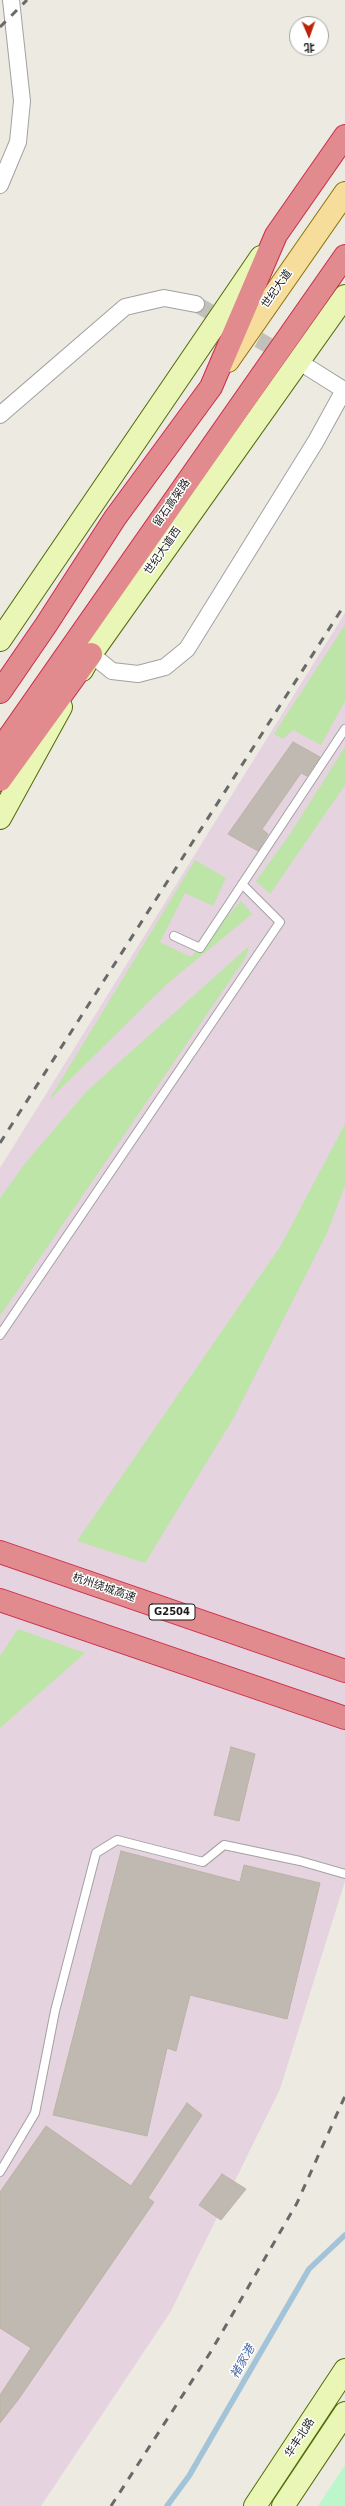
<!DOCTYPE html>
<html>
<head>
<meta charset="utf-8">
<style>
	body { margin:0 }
	#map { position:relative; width:345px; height:2506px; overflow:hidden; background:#eceae1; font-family:"DejaVu Sans","Noto Sans SC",sans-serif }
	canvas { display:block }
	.north { position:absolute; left:289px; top:16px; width:40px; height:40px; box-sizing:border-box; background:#fff; border:1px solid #a4a4a4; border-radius:50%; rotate:178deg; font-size:11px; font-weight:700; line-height:16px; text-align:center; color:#1b1b1b }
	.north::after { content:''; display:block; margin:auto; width:14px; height:18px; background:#bc240a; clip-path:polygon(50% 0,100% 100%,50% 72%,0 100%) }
</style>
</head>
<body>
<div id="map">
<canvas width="345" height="2506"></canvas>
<div class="north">北</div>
</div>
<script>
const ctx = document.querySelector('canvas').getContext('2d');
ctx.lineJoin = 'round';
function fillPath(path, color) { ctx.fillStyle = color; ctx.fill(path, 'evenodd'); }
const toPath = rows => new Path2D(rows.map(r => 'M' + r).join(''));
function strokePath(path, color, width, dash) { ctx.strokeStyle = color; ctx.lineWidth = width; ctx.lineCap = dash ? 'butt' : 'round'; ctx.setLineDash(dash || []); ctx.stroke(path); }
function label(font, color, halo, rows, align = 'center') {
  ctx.font = font + ' "DejaVu Sans","Noto Sans SC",sans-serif'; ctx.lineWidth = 3; ctx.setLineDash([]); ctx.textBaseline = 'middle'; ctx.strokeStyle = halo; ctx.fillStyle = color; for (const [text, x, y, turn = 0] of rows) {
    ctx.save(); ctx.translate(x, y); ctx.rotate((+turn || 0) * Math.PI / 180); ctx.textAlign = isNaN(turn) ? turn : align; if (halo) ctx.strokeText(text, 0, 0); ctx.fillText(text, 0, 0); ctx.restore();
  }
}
fillPath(toPath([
	[345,613,345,1881,280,2089,171,2311,41,2506,0,2506,0,1168]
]), '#e5d3df');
fillPath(toPath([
	[345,625,345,701,321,745,293,730,283,739,274,734],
	[345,747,345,785,270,894,256,881,290,834],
	[195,860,226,878,213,906,185,893,160,942,191,957,241,901,252,914,168,983,49,1100],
	[249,946,246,957,0,1316,0,1198,27,1161,87,1091],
	[345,1124,345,1185,327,1233,233,1419,145,1563,77,1541,280,1247],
	[18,1629,85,1653,0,1728,0,1656]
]), '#bde5a8');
fillPath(toPath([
	[345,2465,345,2506,318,2506]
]), '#bef6cb');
strokePath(toPath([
	[167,2506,189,2476,309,2269,345,2235]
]), '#a3c4d8', 5.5);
const building = toPath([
	[293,742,320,757,307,776,301,773,262,829,268,834,258,851,228,834,293,742],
	[231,1747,255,1754,239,1821,214,1815,231,1747],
	[121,1851,240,1882,244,1865,320,1883,287,2019,190,1995,176,2051,167,2048,147,2136,53,2115,121,1851],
	[187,2103,202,2115,148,2198,154,2202,18,2400,0,2423,0,2395,31,2348,0,2328,0,2192,46,2126,131,2186,187,2103],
	[222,2174,246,2189,221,2220,199,2205,222,2174]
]);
fillPath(building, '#c0b9b1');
strokePath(building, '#bdb3a4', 1);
strokePath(toPath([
	[196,304,308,368]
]), '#c2c1b9', 16, [16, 8]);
const lane = toPath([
	[174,936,200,948,345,729],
	[0,1335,280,922,242,884],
	[0,2172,35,2113,55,2011,96,1853,117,1840,203,1862,224,1845,300,1861,345,1874]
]);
const street = toPath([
	[0,185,18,142,22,101,11,0],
	[0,415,125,307,164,298,196,304],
	[91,654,112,671,138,674,165,667,187,649,316,441,344,390,309,368]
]);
const secondary = toPath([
	[0,640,261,257],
	[82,670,91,654,345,296],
	[0,818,61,707],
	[255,2506,345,2370],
	[283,2506,345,2413]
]);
const primary = toPath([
	[228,361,345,193]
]);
const highway = toPath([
	[0,692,46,625,115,518,211,387,276,235,345,136],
	[0,750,345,256],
	[0,780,91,654],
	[0,1552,345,1671],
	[0,1600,345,1718]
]);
strokePath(lane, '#a2a2a2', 10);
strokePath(street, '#a2a2a2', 18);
strokePath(secondary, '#526a0a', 24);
strokePath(primary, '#8b7307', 24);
strokePath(highway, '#cc2c4b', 24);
strokePath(lane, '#fff', 8);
strokePath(street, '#fff', 16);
strokePath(secondary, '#e9f6b5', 22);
strokePath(primary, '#f7dd9b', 22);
strokePath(highway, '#e18b8e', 22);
strokePath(toPath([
	[0,27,27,0],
	[0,1143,345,604],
	[111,2506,210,2353,297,2203,345,2096]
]), '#696969', 3, [8, 8]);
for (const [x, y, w] of [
	[172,1612,46]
]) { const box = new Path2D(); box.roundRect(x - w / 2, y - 8, w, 16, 3); ctx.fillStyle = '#fff'; ctx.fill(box); strokePath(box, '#1b1b1b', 1); }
label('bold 10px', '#1b1b1b', null, [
	["G2504",172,1612]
]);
label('11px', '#1b1b1b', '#fff', [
	["世纪大道",277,289,-55],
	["留石高架路",172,503,-55],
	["世纪大道西",163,551,-55],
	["杭州绕城高速",104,1588,19],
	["华丰北路",300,2438,-57]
]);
label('italic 12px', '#4d6ca5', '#fff', [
	["褚家港",243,2362,-60]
]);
</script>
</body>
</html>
